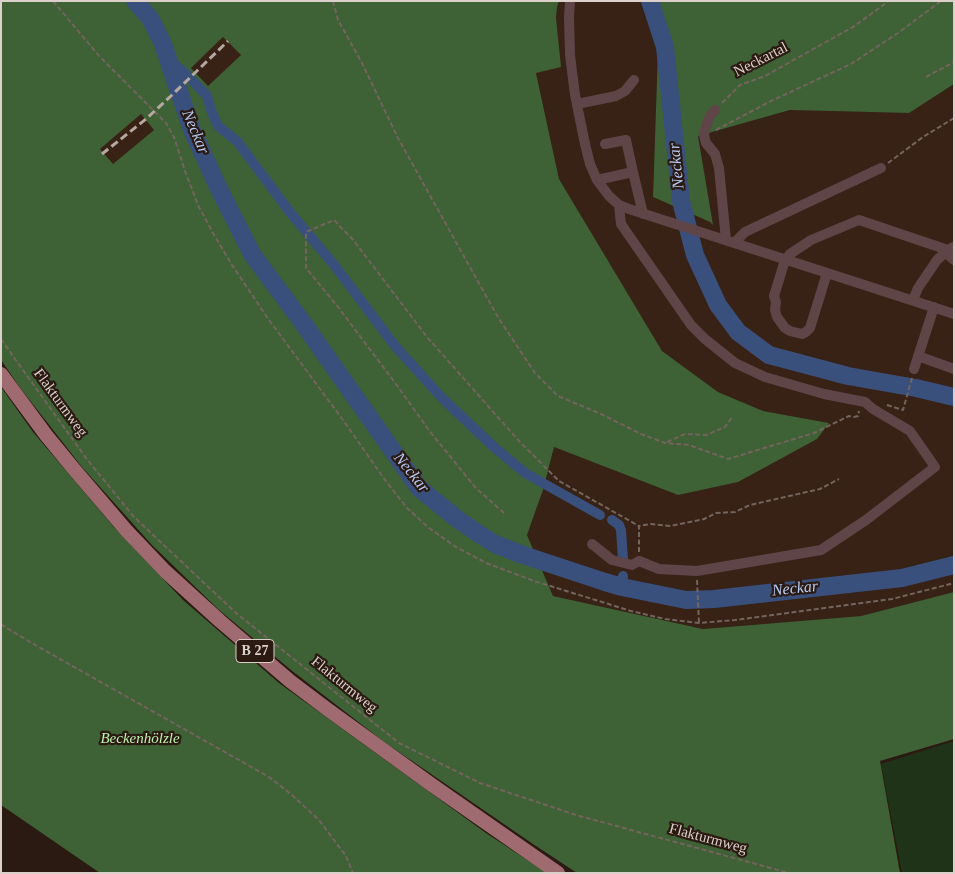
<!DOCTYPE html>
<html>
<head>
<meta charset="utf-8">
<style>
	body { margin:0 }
	#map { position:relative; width:955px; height:874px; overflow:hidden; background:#2b1a12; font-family:Georgia,serif }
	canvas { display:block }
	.frame { position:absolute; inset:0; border:2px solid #dcd0ca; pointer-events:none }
</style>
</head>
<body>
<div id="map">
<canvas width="955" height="874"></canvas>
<div class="frame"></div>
</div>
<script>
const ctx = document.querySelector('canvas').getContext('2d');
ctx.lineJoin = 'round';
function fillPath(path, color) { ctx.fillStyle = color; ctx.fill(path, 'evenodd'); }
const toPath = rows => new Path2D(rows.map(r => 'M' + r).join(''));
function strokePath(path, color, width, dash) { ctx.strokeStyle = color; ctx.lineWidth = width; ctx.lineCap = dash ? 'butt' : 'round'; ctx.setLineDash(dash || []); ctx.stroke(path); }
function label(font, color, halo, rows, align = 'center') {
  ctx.font = font + ' Georgia,serif'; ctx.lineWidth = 4.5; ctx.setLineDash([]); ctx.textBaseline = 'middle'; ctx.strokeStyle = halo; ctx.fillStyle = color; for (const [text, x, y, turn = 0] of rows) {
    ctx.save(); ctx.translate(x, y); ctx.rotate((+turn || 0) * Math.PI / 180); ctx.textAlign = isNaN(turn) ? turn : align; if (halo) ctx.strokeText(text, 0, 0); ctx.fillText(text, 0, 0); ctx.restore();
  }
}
fillPath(toPath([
	[559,1,642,2,658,49,653,197,710,222,712,224,698,136,790,110,909,113,954,84,954,592,861,616,703,629,553,596,527,535,543,490,554,447,678,495,829,423,763,411,718,392,662,351,559,179,536,72,556,18,557,7],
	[223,37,241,55,208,86,191,68],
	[141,114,154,130,113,165,100,149]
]), '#382115');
fillPath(toPath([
	[954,741,954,873,902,873,881,764]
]), '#1e3318');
fillPath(toPath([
	[1,1,559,1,557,7,556,18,561,67,536,73,559,179,662,351,718,392,763,411,829,423,817,439,738,482,678,495,554,447,543,490,527,535,553,596,703,629,861,616,954,592,954,739,880,761,900,873,577,873,533,844,383,741,291,670,218,609,152,545,82,467,21,389,1,360],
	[223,37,241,55,208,86,191,68],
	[141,114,154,130,113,164,100,149],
	[641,1,954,1,954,84,909,113,790,110,698,136,713,225,710,222,653,197,658,49],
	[1,387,33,432,113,526,183,600,279,683,486,833,547,873,100,873,1,805]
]), '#3e6135');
strokePath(toPath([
	[168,59,186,74,207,96,211,110,218,126,237,141,289,211,335,266,395,346,443,399,495,448,525,473,600,515],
	[612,520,619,525,621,530,623,559],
	[622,587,623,576]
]), '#39507d', 10);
strokePath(toPath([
	[135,1,150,18,163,44,192,130,219,189,252,254,303,323,419,488,456,518,476,532,495,544,523,555,605,582,622,587,686,600,714,599,902,578,954,565],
	[650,1,665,47,681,201,695,255,718,305,738,332,769,355,848,376,916,388,954,397]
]), '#39507d', 18);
strokePath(toPath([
	[53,1,100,57,166,123,174,137,185,171,198,205,213,233,232,265,269,320,343,420,385,480,407,508,429,528,456,547,486,563,534,581,631,611,665,619,699,623,735,620,892,599,954,583],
	[333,1,338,20,362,63,398,138,476,278,499,319,535,373,558,396,601,414,641,434,665,443,689,445,728,459,814,433,849,416,854,417,858,416,859,411],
	[926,77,954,62],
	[722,103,740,85,765,76,842,33,853,27,889,1],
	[716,130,771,101,851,64,898,33,941,1],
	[888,163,923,137,954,118],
	[1,339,15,359,86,458,134,517,236,613,399,743,480,783,576,815,789,873],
	[887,405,903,410,912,378],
	[667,442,685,434,706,435,725,427,733,416],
	[504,513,475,487,431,433,393,380,338,307,306,268,306,232,334,220,354,241,427,337,519,441,559,481,639,526],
	[639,552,639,526,651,524,670,526,704,519,716,513,735,512,750,505,820,489,839,479],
	[697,580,699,623],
	[1,624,5,627,37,646,269,777,292,795,319,820,346,856,353,873]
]), '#73645d', 2, [5, 2.5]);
strokePath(toPath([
	[570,1,569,17,570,55,575,95,585,144,590,164,597,180,609,196,619,205,629,209,954,314],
	[577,104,616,96,625,91,634,80],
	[715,110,710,116,706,126,704,135,706,143,715,154,719,168,726,240],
	[605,144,626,140,633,172],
	[597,180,633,172,643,214],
	[735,242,745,232,881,168],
	[945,252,954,260],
	[827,273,810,328,806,332,802,334,790,331,785,328,777,317,775,310,776,302,774,296,785,260,790,254,811,240,859,220,948,250],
	[913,300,918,288,937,260,948,250,953,247],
	[918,356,954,369],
	[914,369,934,307],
	[592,544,612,560,632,565,639,561,659,569,697,571,821,550,866,520,935,467,910,431,873,409,865,402,824,394,765,377,735,363,705,339,691,325,621,224,619,205]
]), '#5f4548', 10);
strokePath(toPath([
	[1,374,46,435,73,468,126,530,165,571,220,621,290,681,327,709,432,785,558,873]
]), '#9f6a70', 14);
strokePath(toPath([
	[102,154,146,119,172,95,228,41]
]), '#b5a8a1', 3, [8, 4]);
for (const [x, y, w] of [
	[255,651,38]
]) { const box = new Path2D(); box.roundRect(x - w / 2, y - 11.5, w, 23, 4); ctx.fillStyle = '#2b1a12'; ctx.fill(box); strokePath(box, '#dcd0ca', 1); }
label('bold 14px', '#dcd0ca', null, [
	["B 27",255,651]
]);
label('15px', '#dcd0ca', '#2b1a12', [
	["Neckartal",761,60,-27],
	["Flakturmweg",60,403,54],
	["Flakturmweg",344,685,39],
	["Flakturmweg",708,839,15]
]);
label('italic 15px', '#bcf5ae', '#2b1a12', [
	["Beckenhölzle",140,739]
]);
label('italic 16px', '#b6cdf8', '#2b1a12', [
	["Neckar",195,132,67],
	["Neckar",677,166,-96],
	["Neckar",411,473,51],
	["Neckar",795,589,-6]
]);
</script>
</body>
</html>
